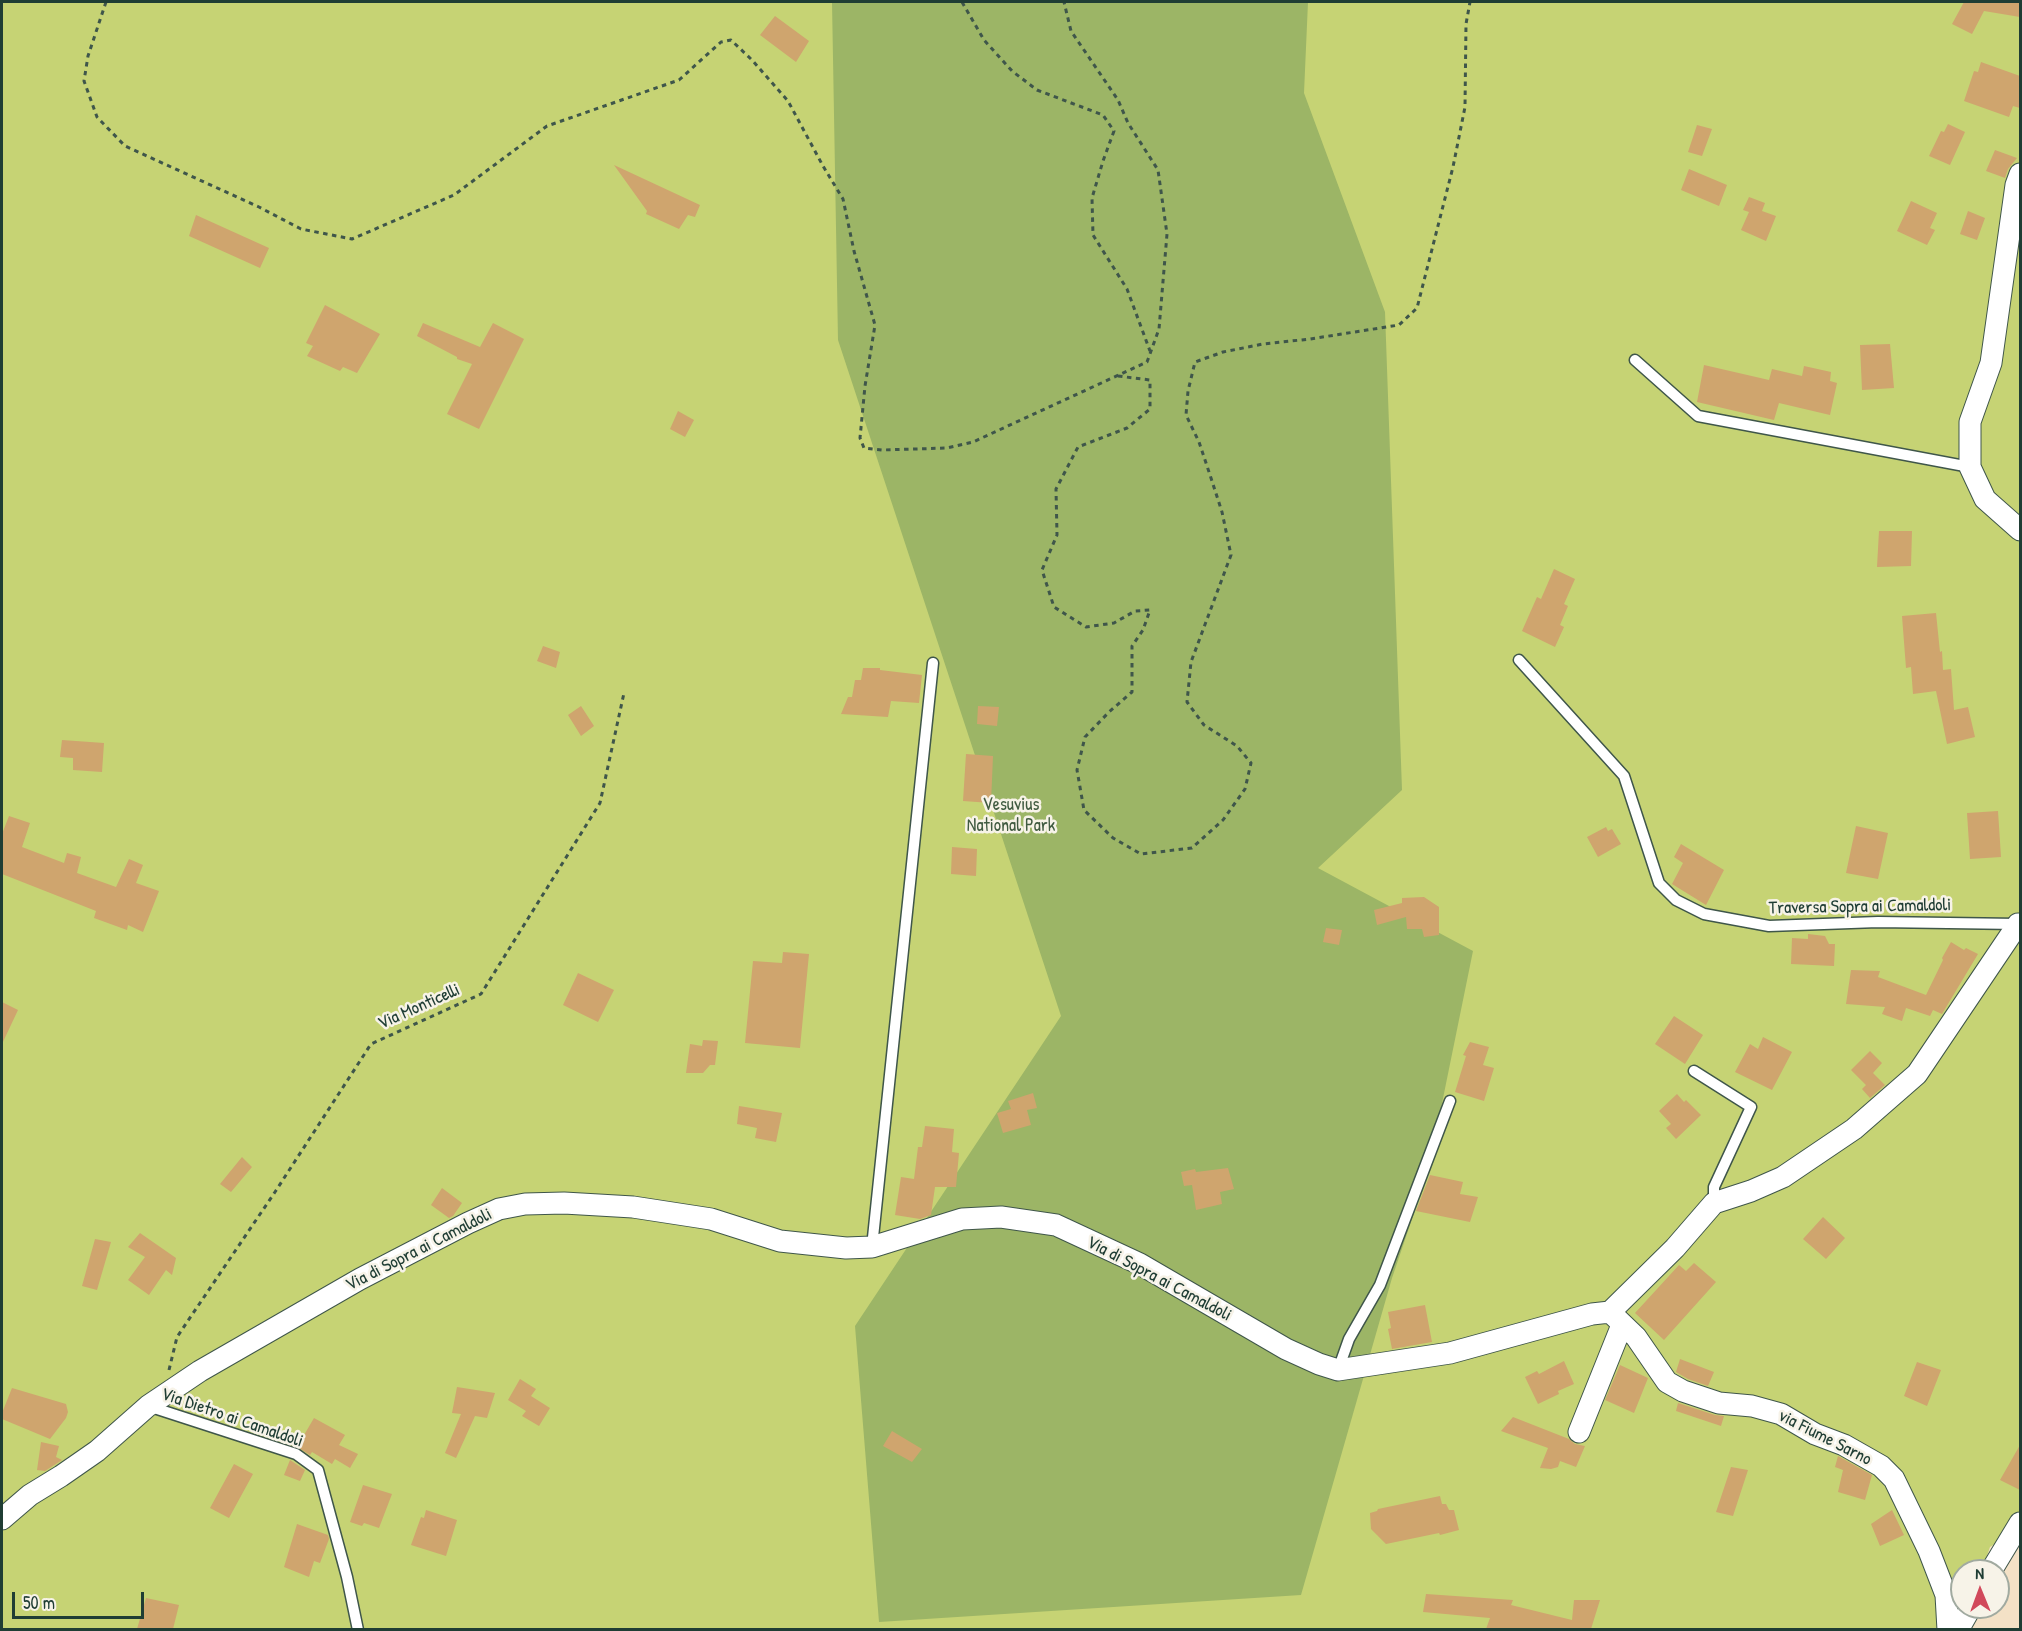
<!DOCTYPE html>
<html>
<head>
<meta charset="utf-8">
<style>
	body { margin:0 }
	#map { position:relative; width:2022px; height:1631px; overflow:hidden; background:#f4e1c6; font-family:"Patrick Hand",sans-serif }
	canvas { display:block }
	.frame { position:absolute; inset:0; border:3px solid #1f3d34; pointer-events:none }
	.north { position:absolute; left:1950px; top:1559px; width:60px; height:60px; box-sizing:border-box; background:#f7f3e8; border:2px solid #a1aaa0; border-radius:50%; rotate:359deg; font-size:16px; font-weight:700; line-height:24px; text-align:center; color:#1f3d34 }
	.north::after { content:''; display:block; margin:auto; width:21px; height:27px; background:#d1495b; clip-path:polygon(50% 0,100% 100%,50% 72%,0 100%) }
	.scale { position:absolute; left:12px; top:1592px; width:132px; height:27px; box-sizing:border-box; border:3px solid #1f3d34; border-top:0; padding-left:8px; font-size:18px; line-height:21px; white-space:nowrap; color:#1f3d34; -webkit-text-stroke:4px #f7f3e8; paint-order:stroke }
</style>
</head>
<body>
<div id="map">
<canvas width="2022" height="1631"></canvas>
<div class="frame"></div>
<div class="north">N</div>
<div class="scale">50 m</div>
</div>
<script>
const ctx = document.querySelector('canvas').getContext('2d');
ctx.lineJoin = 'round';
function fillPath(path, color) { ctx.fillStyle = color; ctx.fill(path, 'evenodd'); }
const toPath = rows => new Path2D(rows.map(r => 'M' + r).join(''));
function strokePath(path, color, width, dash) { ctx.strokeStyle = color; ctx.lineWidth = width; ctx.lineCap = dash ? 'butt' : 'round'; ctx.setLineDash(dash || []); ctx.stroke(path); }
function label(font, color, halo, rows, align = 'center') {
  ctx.font = font + ' "Patrick Hand",sans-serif'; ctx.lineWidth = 5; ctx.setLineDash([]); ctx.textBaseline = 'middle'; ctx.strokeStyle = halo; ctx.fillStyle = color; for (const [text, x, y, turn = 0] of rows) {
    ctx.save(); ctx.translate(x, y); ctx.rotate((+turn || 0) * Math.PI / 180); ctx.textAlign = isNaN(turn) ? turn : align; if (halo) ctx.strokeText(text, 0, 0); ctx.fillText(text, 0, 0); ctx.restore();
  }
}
fillPath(toPath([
	[2,2,2020,2,2020,1528,1990,1547,1982,1571,1962,1571,1962,1629,2,1630]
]), '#c6d374');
fillPath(toPath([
	[832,2,1308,2,1304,93,1385,312,1402,790,1318,868,1473,951,1428,1172,1392,1278,1301,1595,879,1622,855,1326,1061,1016,838,340]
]), '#9cb566');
fillPath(toPath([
	[1964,2,2020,2,2020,17,1984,11,1972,34,1952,24],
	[775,16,809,41,796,62,760,35],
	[1981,62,2020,76,2020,108,2013,106,2009,117,1964,101,1974,71,1978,72],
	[1948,124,1965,132,1950,165,1929,156,1941,131,1944,132],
	[1697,125,1712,129,1702,156,1688,152],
	[1995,150,2017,158,2008,169,2005,178,1986,171],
	[614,165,700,205,695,217,688,215,679,229,646,214,647,211],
	[1689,169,1727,185,1719,206,1681,190],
	[1749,197,1765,203,1762,211,1776,216,1766,241,1741,230,1749,212,1743,210],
	[1911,201,1937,213,1930,228,1935,230,1927,245,1897,231],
	[1968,211,1985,218,1977,240,1960,234],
	[196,215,269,248,260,268,189,236],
	[325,305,380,334,357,373,343,367,340,371,307,356,313,346,306,343],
	[423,323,480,347,493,323,524,339,479,429,447,414,472,364,457,359,457,357,417,336],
	[1890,344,1894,388,1862,390,1860,345],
	[1704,365,1769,380,1772,369,1802,376,1804,366,1831,372,1830,381,1837,383,1830,415,1779,403,1774,420,1697,402],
	[678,411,694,420,685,437,670,429],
	[1879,531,1912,531,1911,566,1877,567],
	[1554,569,1575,579,1564,604,1568,606,1560,625,1564,627,1555,647,1522,631,1537,597,1541,599],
	[1936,613,1940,652,1942,651,1943,670,1951,669,1954,710,1968,707,1975,737,1947,744,1936,691,1913,694,1911,667,1906,668,1902,616],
	[543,646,560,652,556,668,537,661],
	[863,668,880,668,880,670,922,675,919,703,891,701,888,717,841,714,848,697,852,697,855,680,861,680],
	[581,706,594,726,581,736,568,715],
	[978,706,999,707,997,726,977,724],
	[62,740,104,743,102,772,73,770,73,758,60,757],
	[966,754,993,756,991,803,963,801],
	[1998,811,2001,857,1970,859,1967,813],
	[9,816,30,823,22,847,64,863,67,853,81,857,77,873,116,887,129,859,143,865,136,883,159,891,143,932,128,925,127,930,94,918,96,911,2,874,2,834],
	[1856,826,1888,833,1878,879,1846,873],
	[1606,827,1608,831,1612,829,1621,844,1598,857,1587,837],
	[1681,844,1724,870,1706,905,1672,884,1683,863,1674,857],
	[952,847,977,849,976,876,951,874],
	[1424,897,1439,907,1439,935,1424,937,1422,929,1407,929,1406,917,1377,925,1374,910,1402,903,1402,898],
	[1326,928,1342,930,1339,945,1323,942],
	[1808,934,1825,936,1829,944,1835,944,1834,966,1791,964,1792,938,1808,939],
	[1951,942,1964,950,1966,948,1978,954,1942,1014,1933,1010,1930,1016,1906,1008,1902,1021,1882,1014,1885,1007,1846,1004,1851,970,1880,971,1878,977,1926,995,1943,960,1942,958],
	[783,952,809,954,800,1048,745,1043,753,961,782,963],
	[578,973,614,990,598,1022,563,1005],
	[2,1002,18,1010,2,1044],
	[1674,1016,1703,1035,1685,1064,1655,1044],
	[1763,1037,1792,1052,1772,1090,1735,1072,1750,1044,1758,1049],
	[703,1040,718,1041,715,1065,710,1065,703,1073,686,1073,690,1044,702,1046],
	[1470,1042,1489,1047,1483,1065,1494,1068,1484,1101,1455,1092,1466,1056,1463,1055],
	[1870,1051,1882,1063,1873,1073,1885,1085,1870,1098,1862,1089,1866,1085,1851,1070],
	[1033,1093,1037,1108,1027,1110,1031,1125,1003,1133,997,1113,1011,1109,1008,1101],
	[1677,1094,1684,1102,1686,1100,1701,1115,1676,1139,1666,1128,1671,1124,1659,1111],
	[739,1106,782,1113,776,1142,755,1138,757,1128,737,1124],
	[925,1126,954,1129,952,1152,959,1153,956,1187,935,1187,931,1215,920,1219,895,1215,901,1177,914,1179,918,1147,922,1147],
	[242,1157,252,1167,231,1192,220,1184],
	[1228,1168,1234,1189,1220,1192,1222,1204,1196,1210,1192,1185,1184,1186,1181,1172,1195,1169,1196,1172],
	[1430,1175,1463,1182,1460,1194,1478,1197,1470,1222,1416,1211],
	[442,1188,462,1203,453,1216,449,1218,431,1205],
	[1823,1217,1845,1238,1826,1259,1803,1239],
	[140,1233,176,1258,172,1275,166,1270,149,1295,128,1280,145,1257,128,1247],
	[95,1239,111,1242,97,1290,82,1286],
	[1694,1263,1716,1282,1664,1340,1635,1313,1679,1265,1686,1271],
	[1425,1305,1432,1342,1392,1349,1388,1329,1391,1328,1388,1312],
	[1680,1359,1714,1372,1708,1386,1688,1379,1676,1372],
	[1564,1361,1574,1384,1558,1391,1559,1394,1538,1404,1525,1377,1537,1371,1539,1374],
	[1917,1362,1941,1370,1927,1406,1904,1396],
	[1620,1365,1648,1378,1634,1413,1605,1400],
	[520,1379,536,1389,531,1396,550,1408,539,1426,522,1416,526,1411,508,1400],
	[457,1387,495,1393,487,1418,475,1416,456,1458,445,1453,461,1414,452,1413],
	[12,1388,66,1404,68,1412,66,1418,50,1439,2,1419,2,1413],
	[1678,1403,1715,1415,1724,1416,1721,1426,1676,1411],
	[1513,1417,1569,1439,1575,1444,1585,1446,1576,1467,1560,1461,1558,1467,1551,1469,1540,1468,1548,1448,1501,1431],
	[314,1418,345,1435,339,1445,358,1454,350,1468,335,1459,332,1464,312,1452,310,1455,297,1447],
	[892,1431,922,1449,912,1462,883,1446],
	[41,1442,59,1446,56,1457,62,1460,45,1471,37,1470],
	[2020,1445,2020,1490,2000,1480],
	[1838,1456,1872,1475,1865,1500,1838,1492,1843,1470,1835,1467],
	[290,1460,305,1470,300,1481,284,1475],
	[234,1464,253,1474,229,1518,210,1508],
	[1731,1467,1748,1470,1733,1516,1716,1512],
	[363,1485,392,1494,379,1528,364,1523,362,1526,350,1522],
	[1440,1496,1442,1504,1446,1504,1449,1510,1454,1510,1459,1530,1440,1535,1439,1533,1386,1544,1371,1529,1370,1513,1377,1511,1378,1509],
	[426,1510,457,1520,446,1556,411,1545,421,1517,424,1518],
	[1892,1510,1904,1535,1880,1546,1871,1524],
	[297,1524,328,1535,329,1539,320,1563,314,1561,309,1577,284,1567],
	[1426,1594,1513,1600,1511,1605,1572,1620,1574,1600,1600,1600,1591,1629,1486,1629,1490,1618,1423,1612],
	[146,1598,179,1605,173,1629,137,1629]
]), '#cfa56e');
const service = toPath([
	[1635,360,1698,416,1970,467],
	[1519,660,1624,776,1659,883,1676,900,1704,914,1769,926,1878,922,2018,924],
	[1694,1071,1751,1107,1714,1187,1714,1203],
	[872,1247,933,663],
	[1338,1370,1349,1339,1380,1285,1450,1101],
	[148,1406,296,1454,318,1470,347,1577,358,1630]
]);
const minor = toPath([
	[2020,174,2016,185,1991,363,1970,422,1970,467,1985,499,2020,530],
	[1610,1312,1675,1248,1714,1203,1751,1191,1783,1177,1854,1129,1917,1074,2018,924,2020,924],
	[1579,1432,1622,1325],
	[2,1519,30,1495,61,1476,97,1451,148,1406,200,1371,360,1279,468,1223,499,1209,525,1204,564,1203,633,1207,711,1219,780,1241,846,1248,872,1247,962,1219,1001,1217,1056,1225,1140,1264,1286,1349,1319,1364,1338,1370,1450,1353,1592,1314,1610,1312,1636,1337,1667,1382,1683,1391,1719,1403,1752,1406,1781,1414,1815,1434,1844,1445,1881,1466,1894,1479,1929,1551,1946,1595,1948,1630],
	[1991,1571,2020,1523],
	[1958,1630,1971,1607]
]);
strokePath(service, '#3f564a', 13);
strokePath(minor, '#3f564a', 23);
strokePath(toPath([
	[106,2,88,56,84,81,97,117,125,146,259,207,301,229,352,239,454,195,547,126,679,80,721,42,731,40,752,60,788,101,823,166,843,199,854,251,875,325,865,386,860,438,864,448,882,450,947,448,973,442,1147,362,1159,329,1167,234,1158,170,1128,123,1118,100,1071,31,1064,2],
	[962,2,984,40,1012,71,1037,90,1103,115,1114,131,1103,161,1092,198,1093,235,1127,289,1150,351],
	[1118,376,1150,380,1150,409,1127,428,1078,447,1056,489,1057,535,1042,570,1054,607,1086,627,1114,623,1135,611,1150,610,1143,630,1132,646,1132,692,1109,712,1085,737,1077,770,1084,810,1113,838,1141,854,1192,848,1223,820,1245,789,1251,763,1237,746,1204,725,1187,702,1191,662,1231,555,1222,512,1211,478,1199,442,1186,415,1188,391,1195,362,1223,352,1263,344,1310,339,1399,325,1417,308,1453,167,1465,107,1466,24,1470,2],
	[169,1370,177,1337,275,1192,371,1044,481,994,600,803,624,693]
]), '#3f564a', 3, [4.5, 4.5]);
strokePath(service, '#fff', 10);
strokePath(minor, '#fff', 21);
label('18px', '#405b41', '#f7f3e8', [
	["Vesuvius",1011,805],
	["National Park",1011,826]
]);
label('18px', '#1f3d34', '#f7f3e8', [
	["Traversa Sopra ai Camaldoli",1860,907,-1],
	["Via Monticelli",419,1007,-24],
	["Via di Sopra ai Camaldoli",419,1250,-27],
	["Via di Sopra ai Camaldoli",1159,1279,28],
	["Via Dietro ai Camaldoli",232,1418,19],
	["via Fiume Sarno",1825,1438,27]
]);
</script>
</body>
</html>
